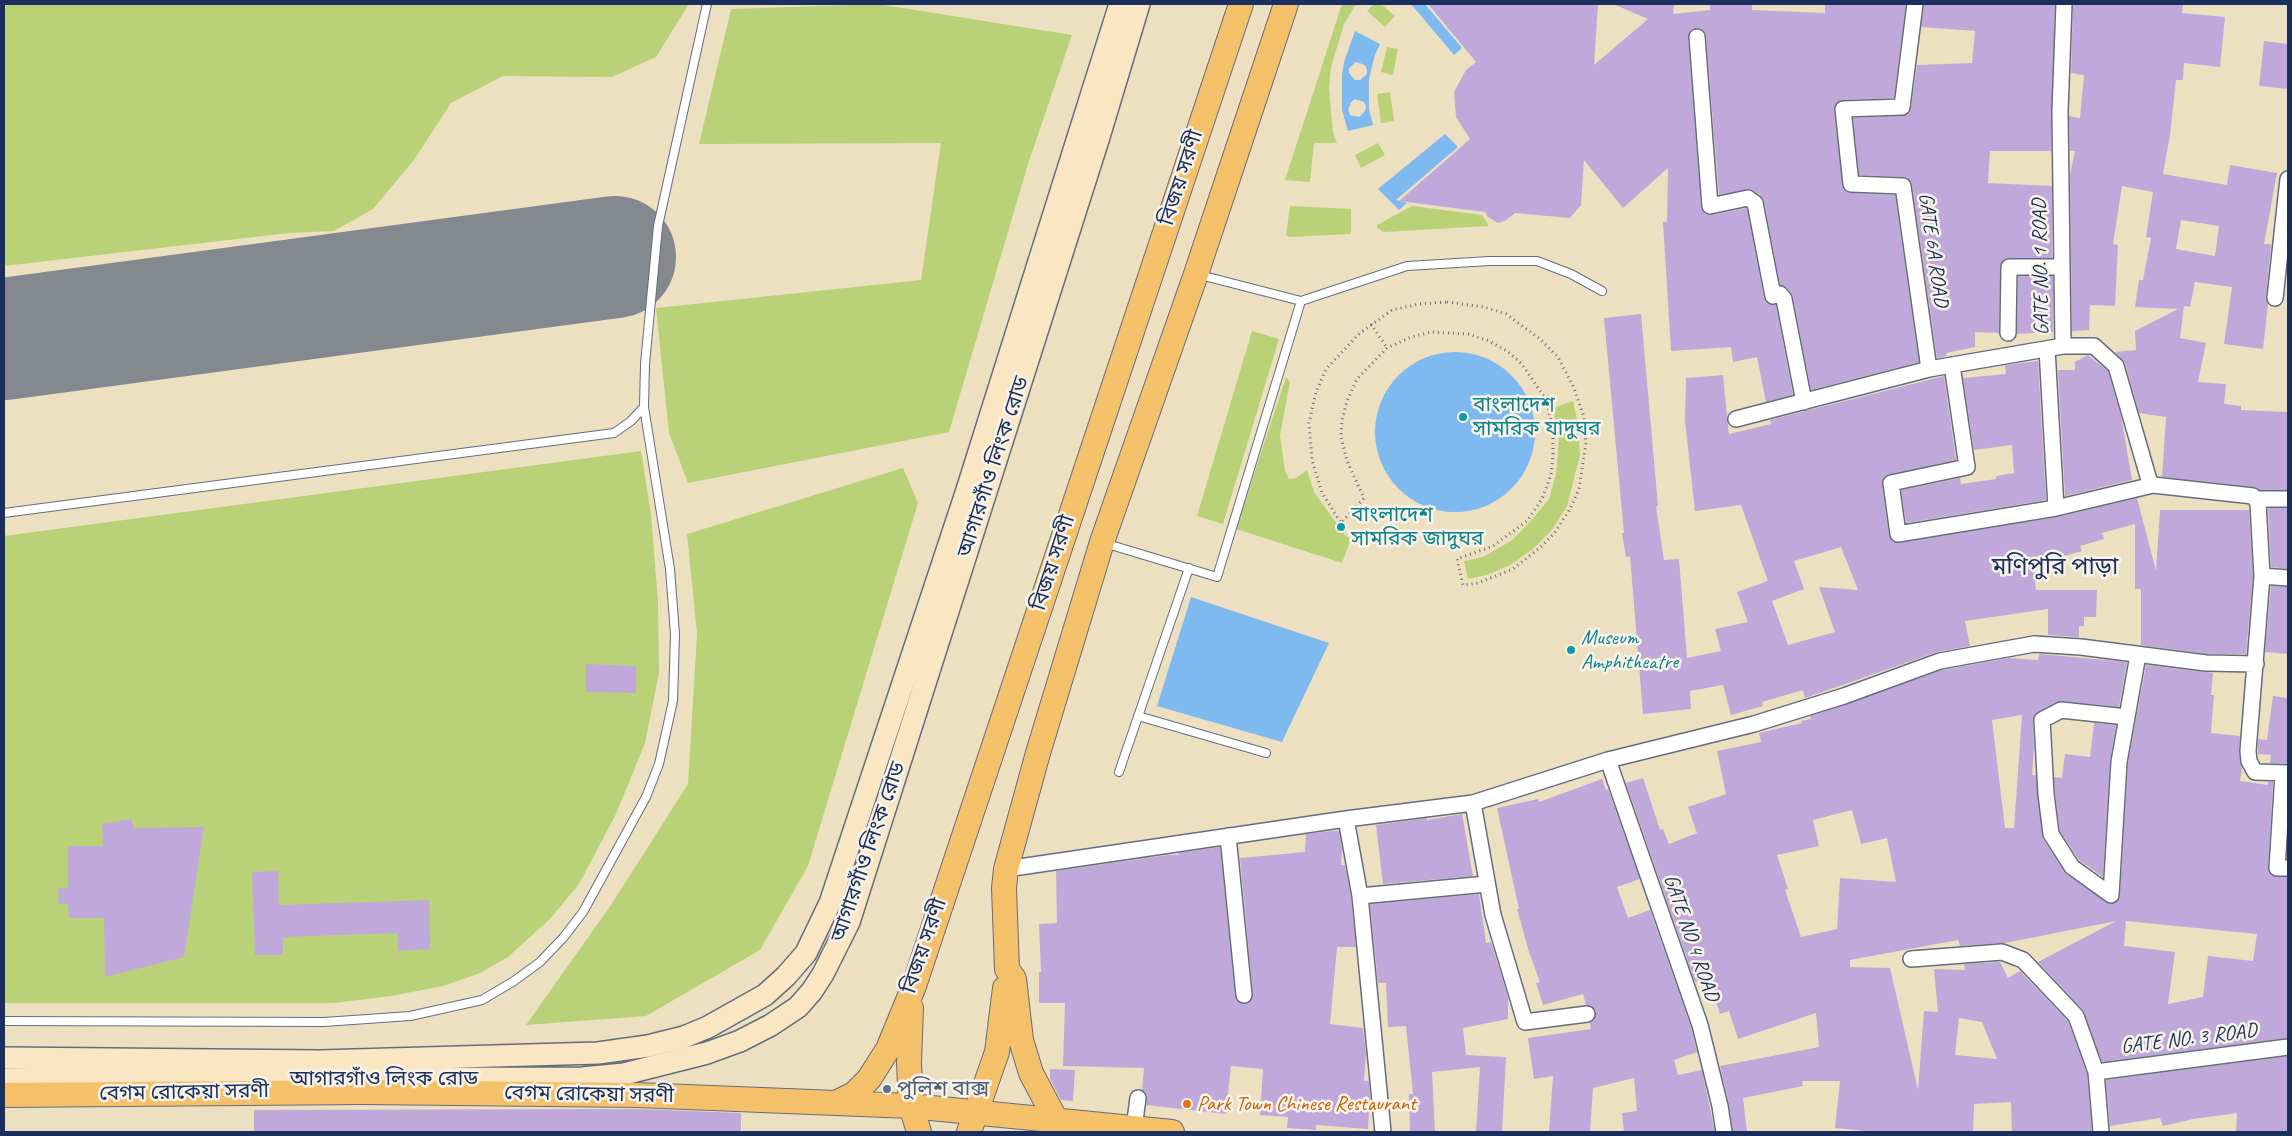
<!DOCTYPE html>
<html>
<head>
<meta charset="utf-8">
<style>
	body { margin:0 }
	#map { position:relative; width:2292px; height:1136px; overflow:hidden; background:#ede0c0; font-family:Caveat,sans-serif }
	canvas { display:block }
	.frame { position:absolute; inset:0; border:5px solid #1b2f5e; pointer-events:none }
</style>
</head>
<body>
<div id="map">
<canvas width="2292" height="1136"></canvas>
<div class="frame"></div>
</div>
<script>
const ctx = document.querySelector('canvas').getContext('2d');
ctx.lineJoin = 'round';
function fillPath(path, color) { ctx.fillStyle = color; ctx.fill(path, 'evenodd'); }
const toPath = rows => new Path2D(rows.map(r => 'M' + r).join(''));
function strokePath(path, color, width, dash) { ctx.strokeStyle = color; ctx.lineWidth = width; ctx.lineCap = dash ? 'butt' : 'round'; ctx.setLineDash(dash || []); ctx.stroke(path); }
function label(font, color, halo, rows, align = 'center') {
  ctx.font = font + ' Caveat,"Noto Sans Bengali",sans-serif'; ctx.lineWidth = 5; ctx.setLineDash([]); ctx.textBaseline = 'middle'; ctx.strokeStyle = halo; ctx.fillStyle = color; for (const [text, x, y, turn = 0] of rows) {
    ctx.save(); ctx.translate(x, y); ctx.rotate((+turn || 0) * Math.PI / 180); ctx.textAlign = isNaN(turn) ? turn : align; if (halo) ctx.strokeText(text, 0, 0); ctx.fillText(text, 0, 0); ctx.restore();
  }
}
fillPath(toPath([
	[4,4,689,4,656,57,612,77,503,76,451,103,414,160,373,209,334,231,289,233,4,266],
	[878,4,1072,35,1028,164,949,432,688,483,669,433,656,308,921,280,941,143,699,144,731,9],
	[1342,4,1356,4,1344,24,1331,67,1329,88,1333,132,1337,143,1314,143,1310,182,1285,180],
	[1374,4,1381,4,1395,16,1385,27,1367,11],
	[1387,47,1398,49,1393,75,1381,72],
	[1390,92,1394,121,1381,123,1377,94],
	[1378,143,1385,155,1361,168,1355,155],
	[1290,206,1351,209,1351,232,1350,234,1289,237,1286,235],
	[1412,206,1482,215,1489,226,1384,232,1377,228,1377,225],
	[1252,331,1279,339,1223,524,1197,516],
	[1286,377,1290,382,1280,435,1285,471,1289,479,1296,478,1307,470,1314,492,1345,535,1351,539,1342,563,1236,529],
	[1573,401,1578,423,1580,455,1567,506,1552,530,1533,549,1510,565,1487,575,1468,579,1464,561,1483,557,1511,541,1529,523,1549,499,1556,474,1559,439,1553,408],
	[641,451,651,514,658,601,659,673,645,743,616,814,579,884,550,919,508,957,478,974,443,986,391,996,334,1003,4,1003,4,536],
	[903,468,918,503,808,866,760,950,646,1016,526,1025,611,905,688,784,697,634,687,534]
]), '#bad277');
fillPath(toPath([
	[1411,4,1425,4,1462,48,1454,55],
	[1355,31,1380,44,1375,55,1369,79,1369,109,1373,125,1348,131,1342,110,1342,75,1344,62],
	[1356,62,1365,65,1367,70,1367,74,1360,80,1355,80,1349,73,1349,68],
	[1355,99,1364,102,1366,106,1365,111,1359,117,1350,115,1348,110,1351,102],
	[1445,134,1458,147,1396,200,1407,203,1399,210,1378,189],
	'1375 432a80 80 0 1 1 160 0a80 80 0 1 1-160 0Z',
	[1191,597,1329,643,1282,742,1157,706]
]), '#7eb9f0');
strokePath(toPath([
	[4,339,615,257]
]), '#84888f', 122);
fillPath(toPath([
	[1428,4,1598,4,1594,65,1648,19,1613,4,1674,4,1673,14,1710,10,1710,4,1752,4,1752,10,1825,13,1825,4,1906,4,1894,98,1842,100,1835,105,1834,110,1843,189,1851,193,1895,195,1919,362,1811,390,1793,297,1787,288,1780,285,1764,201,1760,195,1750,189,1719,195,1706,36,1701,28,1691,30,1688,38,1701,207,1706,215,1711,215,1747,208,1764,298,1770,305,1776,305,1793,395,1766,402,1757,357,1733,362,1731,347,1671,351,1663,222,1667,222,1668,168,1623,208,1584,160,1581,205,1570,218,1515,213,1505,221,1498,223,1488,217,1485,212,1399,201,1470,139,1456,117,1454,92,1466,70,1476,62],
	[1924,4,2055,4,2051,151,1990,151,1988,183,2052,186,2052,258,2004,259,2000,267,1999,333,1975,332,1975,347,1946,353,1947,356,1937,358,1912,184,1910,180,1904,177,1859,175,1853,118,1907,115,1911,108,1917,65,1972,63,1975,31,1921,27],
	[2073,4,2183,4,2182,13,2225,17,2220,67,2184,63,2183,80,2176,80,2170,135,2163,174,2227,185,2230,165,2277,173,2264,244,2271,244,2266,297,2268,304,2263,349,2224,344,2232,287,2195,282,2190,307,2184,306,2180,338,2206,343,2198,382,2226,384,2224,404,2241,406,2241,410,2288,412,2288,490,2260,490,2254,487,2162,477,2166,417,2139,413,2125,363,2115,352,2136,350,2135,331,2178,309,2135,307,2139,280,2143,280,2151,238,2146,237,2153,192,2122,186,2113,244,2118,245,2115,306,2090,305,2089,330,2072,331,2070,175,2075,151,2070,151,2069,116,2080,118,2084,75,2071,73],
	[2181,220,2219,226,2215,256,2176,249],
	[2264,41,2288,44,2288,89,2259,86],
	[2018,276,2053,276,2053,332,2017,334],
	[1641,314,1658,506,1656,506,1664,560,1679,559,1687,658,1721,651,1715,629,1748,622,1737,592,1768,581,1741,505,1695,511,1685,421,1686,378,1723,375,1729,434,1771,424,1770,420,1944,376,1956,460,1885,476,1882,484,1889,535,1895,543,2058,517,2137,498,2156,571,2160,510,2249,510,2253,576,2246,654,2207,654,2141,645,2141,589,2135,589,2135,524,2102,533,2104,539,2080,546,2082,551,2033,565,2036,590,2097,590,2096,617,2084,617,2084,626,2079,626,2079,637,2048,635,2048,609,1965,621,1970,646,1937,652,1805,698,1803,690,1762,702,1763,706,1731,715,1723,685,1690,691,1691,709,1643,714,1630,556,1626,557,1622,533,1624,533,1604,318],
	[1841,547,1858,590,1819,587,1835,632,1788,645,1772,601,1804,589,1794,561],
	[2088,355,2108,371,2121,416,2132,480,2065,496,2058,370,2075,370,2075,362],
	[2038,361,2046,500,1906,523,1901,490,1960,478,1961,484,1996,479,1996,476,2014,473,2012,445,1974,450,1963,378,2006,374,2005,365],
	[2268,508,2288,508,2288,569,2271,567],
	[2271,586,2288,587,2288,654,2265,652],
	[2039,654,2127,662,2119,707,2061,701,2038,712,2033,720,2034,749,2032,775,2036,775,2043,839,2066,874,2110,904,2115,903,2120,896,2128,763,2146,665,2213,673,2211,695,2214,695,2211,733,2240,736,2239,752,2242,768,2240,781,2268,785,2268,782,2273,782,2268,868,2273,876,2288,877,2288,1038,2102,1062,2083,1010,2038,962,2116,921,2005,943,1960,946,1958,940,1850,960,1850,967,1890,968,1918,1090,1924,1011,1938,1012,1934,969,1965,970,1964,964,2000,962,2008,978,2020,971,2068,1021,2087,1074,2092,1132,2012,1132,2011,1102,1974,1104,1973,1132,1877,1132,1835,1128,1840,1081,1802,1081,1803,1086,1743,1098,1747,1132,1733,1132,1729,1104,1720,1066,1819,1047,1816,1013,1738,1039,1729,1011,1720,1014,1708,977,1695,982,1626,783,1643,778,1660,830,1663,829,1669,844,1697,833,1688,807,1726,794,1717,751,1761,742,1759,733,1802,723,1801,721,1811,719,1810,716,1942,670,2009,658,2038,660],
	[2022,715,2014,828,2005,828,1992,720],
	[1852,810,1861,844,1887,838,1896,882,1840,878,1837,929,1801,937,1785,890,1788,889,1777,855,1819,846,1813,820],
	[2126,921,2257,934,2253,961,2208,956,2203,997,2168,1004,2175,952,2124,946],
	[1959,1018,1982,1022,1997,1059,1955,1055],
	[586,664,636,666,636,693,586,692],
	[2273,696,2288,698,2288,764,2270,763,2271,755,2258,754,2258,739,2267,740],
	[2094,723,2116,725,2110,761,2103,877,2079,860,2060,831,2055,793,2054,777,2062,778,2065,754,2090,757],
	[1602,779,1606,790,1608,789,1640,879,1617,887,1628,918,1650,910,1690,1024,1697,1052,1674,1060,1678,1075,1702,1070,1715,1132,1624,1132,1622,1113,1637,1111,1634,1078,1593,1088,1590,1132,1549,1132,1553,1076,1534,1079,1528,1038,1591,1029,1590,1023,1595,1018,1596,1012,1591,1006,1586,1005,1583,994,1543,1005,1536,983,1540,982,1529,952,1517,909,1519,909,1497,808,1538,799,1539,802],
	[1462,814,1473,876,1383,884,1376,825,1427,818,1427,820],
	[131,819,134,828,204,827,184,957,105,977,104,918,69,918,68,904,59,904,58,888,68,888,68,846,103,846,102,824],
	[1332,831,1339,831,1342,849,1341,865,1345,865,1351,897,1356,947,1337,947,1330,1024,1363,1028,1366,1052,1364,1081,1369,1081,1370,1097,1368,1129,1316,1125,1316,1130,1287,1128,1288,1117,1260,1115,1263,1069,1231,1066,1226,1114,1146,1105,1147,1095,1142,1090,1144,1068,1063,1066,1065,1003,1039,1003,1039,972,1041,972,1039,924,1057,923,1056,871,1167,855,1179,855,1178,853,1220,847,1235,996,1240,1003,1245,1004,1252,999,1253,994,1240,858,1305,852,1306,834],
	[278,871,279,905,429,900,430,949,398,951,397,933,283,937,283,955,255,955,252,872],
	[1479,894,1486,943,1491,942,1508,997,1508,1019,1463,1028,1466,1055,1506,1057,1502,1132,1476,1132,1480,1067,1432,1072,1435,1132,1410,1132,1409,1094,1413,1094,1406,1026,1388,1027,1386,983,1378,983,1370,904],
	[2288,1056,2288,1132,2236,1132,2237,1113,2193,1119,2163,1126,2160,1118,2110,1126,2106,1080],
	[1050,1069,1075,1070,1073,1101,1061,1100,1050,1079],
	[639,1109,741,1113,741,1132,254,1132,254,1110]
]), '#c0a8da');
const lane = toPath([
	[1301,301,1407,266,1490,261,1537,261,1571,274,1602,291],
	[4,513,614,433,631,421,644,407,645,364,658,226,707,4],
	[1104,543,1217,577,1301,301,1200,275],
	[1138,716,1266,753],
	[1119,772,1189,568],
	[4,1021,324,1022,410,1016,482,1000,514,981,540,962,563,938,583,912,646,797,659,764,673,701,675,634,670,569,644,407]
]);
const street = toPath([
	[1915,4,1902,107,1843,109,1851,184,1903,186,1929,369],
	[2064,4,2060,111,2063,346,2094,346,2116,366,2149,480,2153,485,2253,496,2258,503,2262,576,2288,578],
	[1697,37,1710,206,1748,198,1755,203,1773,296,1780,294,1784,299,1804,402],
	[2275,298,2288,179],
	[2008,333,2009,267,2062,267],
	[2047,349,2056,508],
	[1952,365,1967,467,1891,483,1898,534,2056,508,2153,485],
	[1736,419,1929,369,2063,346],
	[2256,499,2288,499],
	[2262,576,2248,751,2249,761,2255,772,2288,773],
	[2127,717,2061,710,2042,720,2046,794,2051,834,2072,867,2111,895,2119,762,2127,717,2138,655],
	[1608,760,1700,1025,1720,1106,1724,1132],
	[2283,774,2277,868,2288,868],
	[1473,803,1493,915,1525,1022,1587,1014],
	[1346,819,1360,896,1383,1132],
	[1228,836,1244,995],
	[1006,869,1346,819,1473,803,1608,760,1754,724,1844,696,1940,661,2034,644,2081,647,2206,663,2256,664],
	[1360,896,1487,884],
	[1911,959,2002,952,2023,960,2076,1016,2096,1072],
	[1134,1128,1138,1098],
	[2101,1132,2096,1072,2288,1047]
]);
const secondary = toPath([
	[4,1058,320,1061,598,1053,648,1046,684,1037,708,1027,765,995,786,976,806,953,830,903,966,493,1120,4],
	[4,1079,582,1078,624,1074,707,1053,740,1041,771,1025,798,1007,812,991,823,974,849,922,1098,140,1139,4]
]);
const primary = toPath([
	[911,1008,909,1063,911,1106,919,1132],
	[4,1095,364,1092,637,1095,911,1106,1172,1132],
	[838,1102,854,1094,869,1079,888,1049,914,986,1241,4],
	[1057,1122,1031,1073,1021,1040,1014,979,1007,969,1004,888,1006,869,1038,753,1102,542,1196,274,1286,4],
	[969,1132,997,1052,1005,988]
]);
strokePath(lane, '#646d80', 10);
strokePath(street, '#646d80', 18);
strokePath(secondary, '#646d80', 24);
strokePath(primary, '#646d80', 26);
strokePath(toPath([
	[1447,302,1484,307,1506,314,1540,339,1558,357,1574,388,1584,417,1586,443,1579,489,1570,509,1555,532,1542,546,1513,569,1478,583,1463,585,1457,559,1493,546,1527,521,1542,499,1551,475,1553,454,1553,432,1547,401,1521,363,1507,351,1489,341,1468,334,1431,332,1411,337,1387,348,1357,379,1347,401,1342,420,1341,437,1347,461,1364,498,1341,523,1322,493,1312,460,1309,423,1316,392,1326,369,1360,333,1392,310,1419,304,1447,302],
	[1371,324,1387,348]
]), '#646d80', 3, [1, 4]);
strokePath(lane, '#fff', 8);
strokePath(street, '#fff', 15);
strokePath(secondary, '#fbe6c3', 21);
strokePath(primary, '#f4c16a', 24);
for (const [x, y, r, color] of [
	[1463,417,5,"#0f9aa8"],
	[1341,527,5,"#0f9aa8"],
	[1571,650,5,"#0f9aa8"],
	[887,1089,5,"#5c6f8a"],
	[1187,1104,5,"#e8710a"]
]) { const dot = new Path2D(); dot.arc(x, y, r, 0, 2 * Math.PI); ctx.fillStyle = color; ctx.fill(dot); strokePath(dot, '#f7f3e8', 2); }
label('21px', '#1b2f5e', '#f7f3e8', [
	["বিজয় সরণী",1182,178,-72],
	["GATE 6A ROAD",1933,250,82],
	["GATE NO. 1 ROAD",2041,267,-91],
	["আগারগাঁও লিংক রোড",994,467,-72],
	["বিজয় সরণী",1054,563,-72],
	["আগারগাঁও লিংক রোড",869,852,-71],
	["GATE NO 4 ROAD",1691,938,71],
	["বিজয় সরণী",925,946,-71],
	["GATE NO. 3 ROAD",2189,1039,-7],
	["আগারগাঁও লিংক রোড",384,1079],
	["বেগম রোকেয়া সরণী",184,1093,-1],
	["বেগম রোকেয়া সরণী",589,1095,1]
]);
label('21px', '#0d838f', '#f7f3e8', [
	["বাংলাদেশ",1473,405],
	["সামরিক যাদুঘর",1473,429],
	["বাংলাদেশ",1351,515],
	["সামরিক জাদুঘর",1351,539],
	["Museum",1581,638],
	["Amphitheatre",1581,662]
], 'left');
label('21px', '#4e5e75', '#f7f3e8', [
	["পুলিশ বাক্স",897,1089]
], 'left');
label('21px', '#c56008', '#f7f3e8', [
	["Park Town Chinese Restaurant",1197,1104]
], 'left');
label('24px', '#1b2f5e', '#f7f3e8', [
	["মণিপুরি পাড়া",2055,568]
]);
</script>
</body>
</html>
